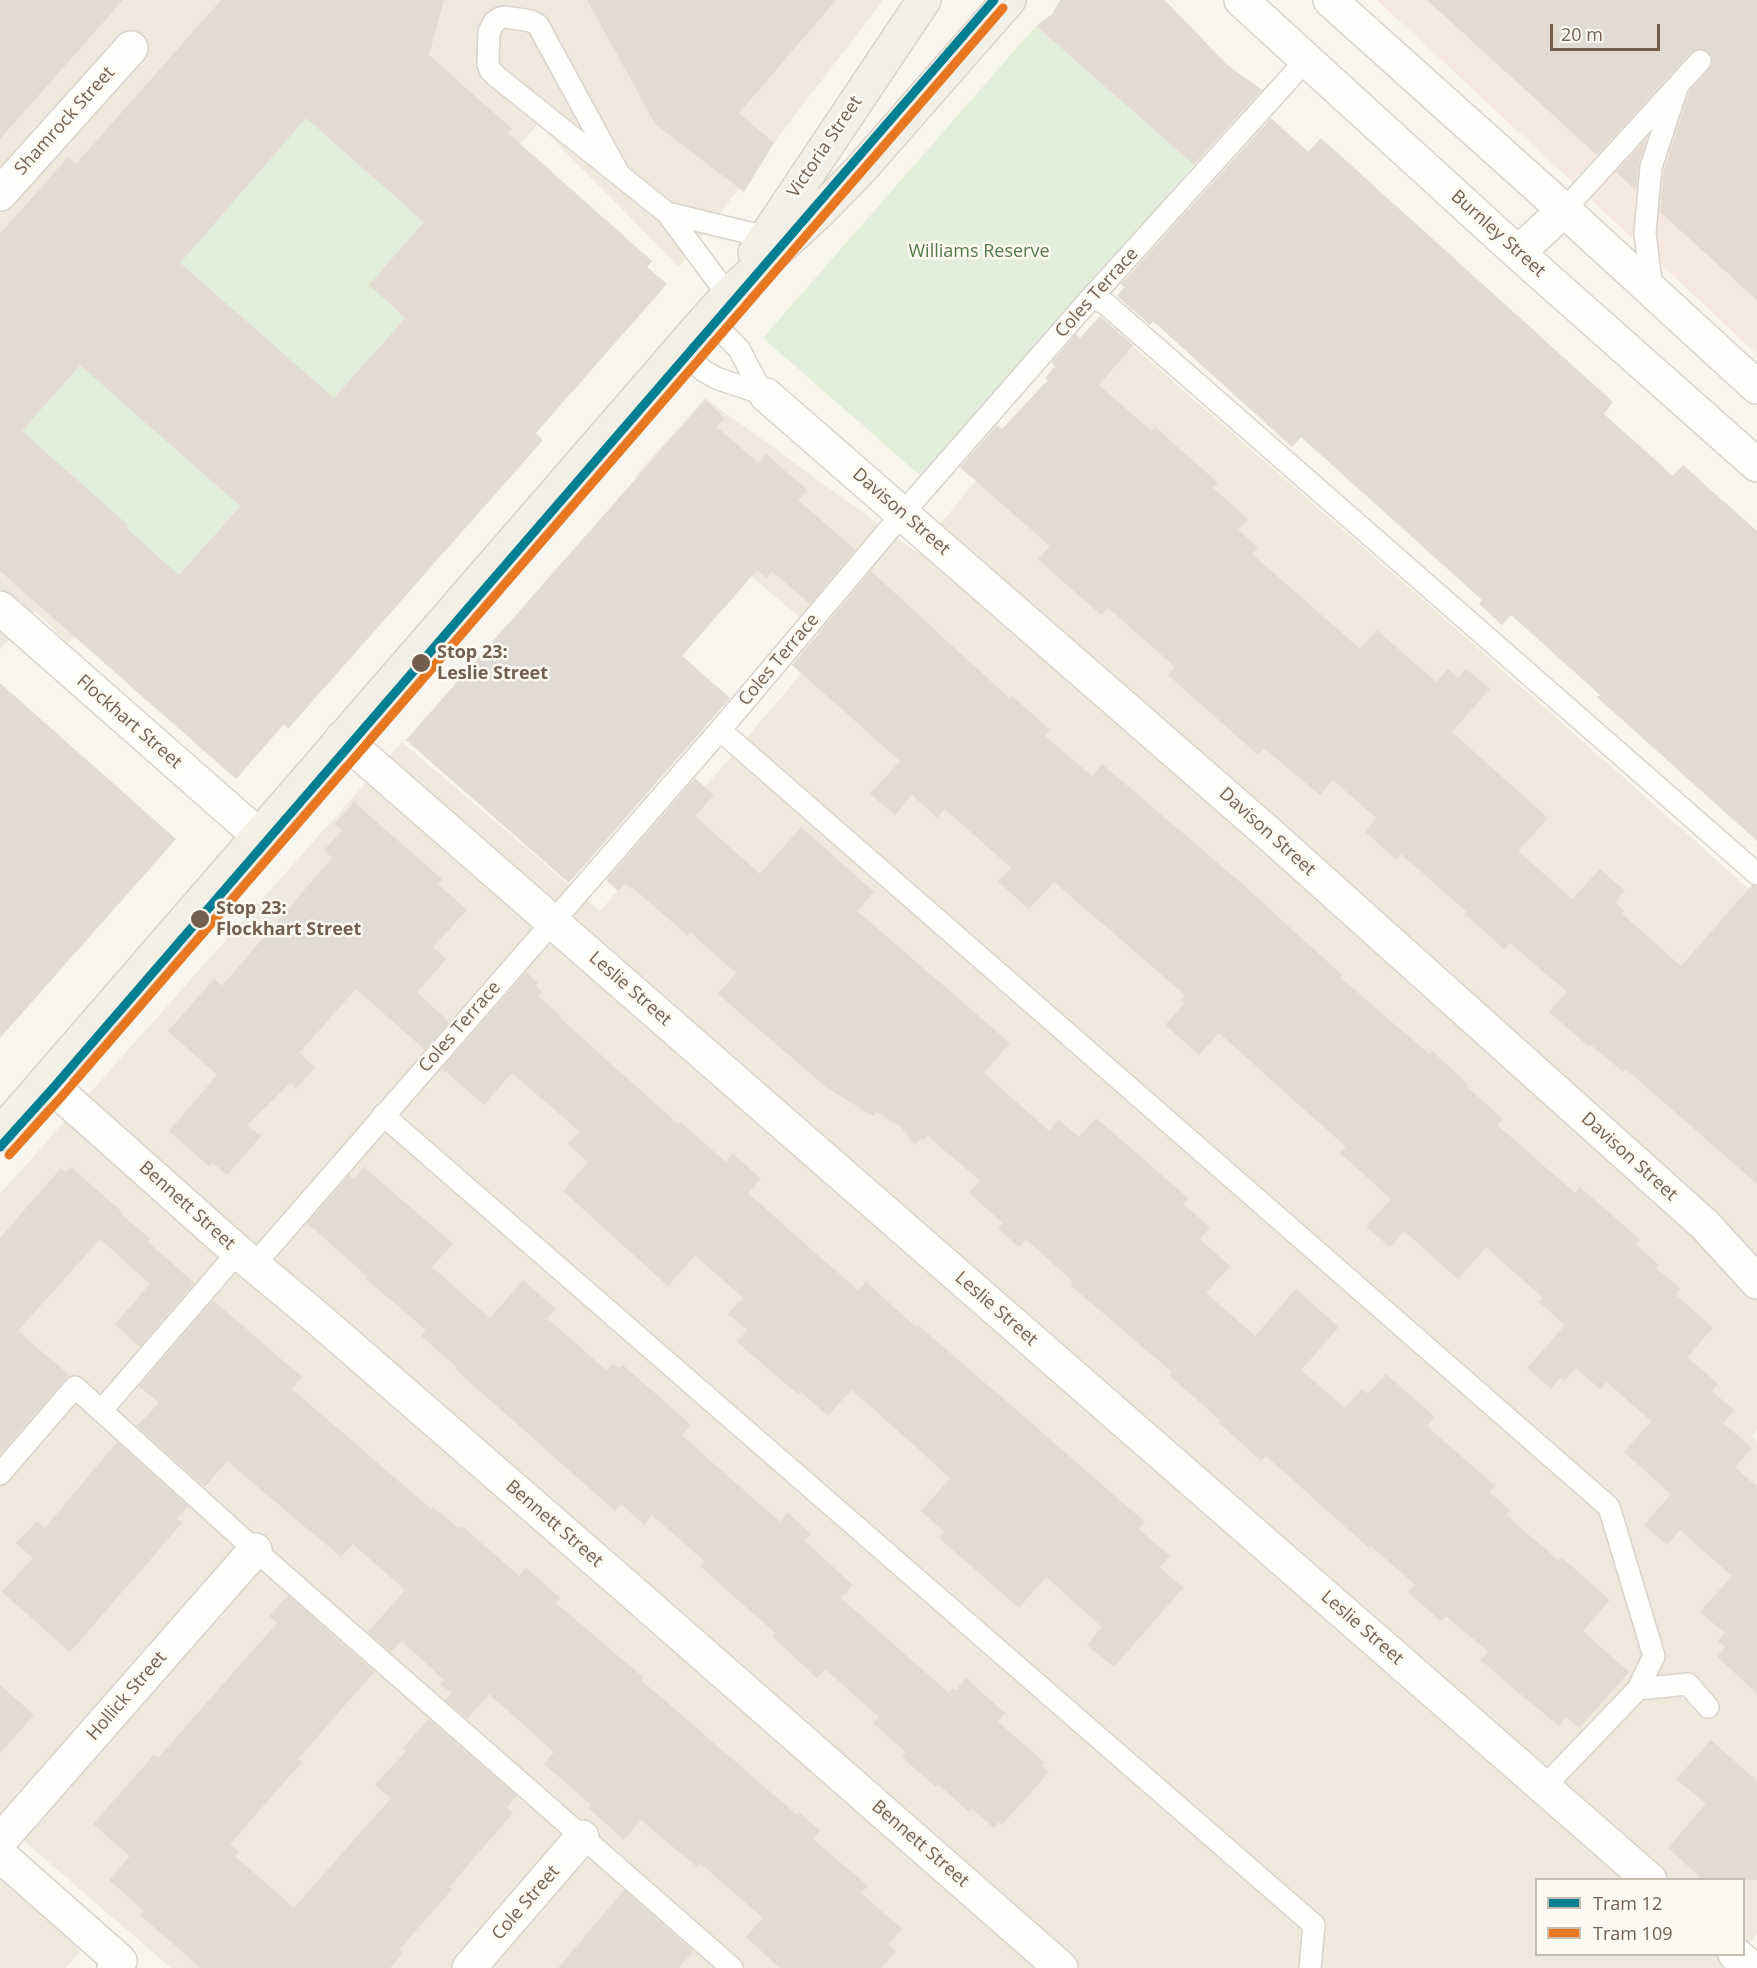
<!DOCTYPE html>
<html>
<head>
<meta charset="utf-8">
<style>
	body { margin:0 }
	#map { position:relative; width:1757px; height:1968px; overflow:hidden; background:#f7f5ee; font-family:"Open Sans",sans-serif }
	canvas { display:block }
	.legend { position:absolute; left:1535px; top:1878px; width:210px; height:78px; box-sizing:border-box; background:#fefaf1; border:2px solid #c7bcb0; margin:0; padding:8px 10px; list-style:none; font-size:18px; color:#745f4f }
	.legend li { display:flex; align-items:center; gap:12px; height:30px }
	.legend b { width:30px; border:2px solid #c7bcb0 }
	.scale { position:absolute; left:1550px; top:24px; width:110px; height:27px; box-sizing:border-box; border:3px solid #745f4f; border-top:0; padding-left:8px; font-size:18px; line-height:21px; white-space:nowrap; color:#745f4f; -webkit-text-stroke:4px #fefaf1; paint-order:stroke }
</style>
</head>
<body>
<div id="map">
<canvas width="1757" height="1968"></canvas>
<ul class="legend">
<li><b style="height:8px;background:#007e92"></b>Tram 12</li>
<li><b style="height:8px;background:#e87722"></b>Tram 109</li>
</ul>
<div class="scale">20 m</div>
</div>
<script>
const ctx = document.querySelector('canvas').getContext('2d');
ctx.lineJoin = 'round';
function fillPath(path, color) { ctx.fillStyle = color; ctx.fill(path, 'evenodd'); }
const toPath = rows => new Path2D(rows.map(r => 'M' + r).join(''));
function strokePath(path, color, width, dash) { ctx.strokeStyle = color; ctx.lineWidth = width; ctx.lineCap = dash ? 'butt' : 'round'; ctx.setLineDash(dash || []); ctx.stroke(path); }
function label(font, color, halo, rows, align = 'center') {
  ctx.font = font + ' "Open Sans",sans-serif'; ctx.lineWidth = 5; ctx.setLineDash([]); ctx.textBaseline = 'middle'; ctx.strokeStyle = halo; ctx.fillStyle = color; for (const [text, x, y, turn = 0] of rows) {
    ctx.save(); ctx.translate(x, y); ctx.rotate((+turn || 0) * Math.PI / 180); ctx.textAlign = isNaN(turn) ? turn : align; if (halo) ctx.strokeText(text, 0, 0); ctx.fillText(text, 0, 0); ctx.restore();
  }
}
fillPath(toPath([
	[0,0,883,0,679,267,538,124,68,643,0,578],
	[1106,323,1447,621,1757,896,1757,1430,1752,1436,1757,1445,1757,1934,1744,1949,1744,1880,1536,1880,1536,1954,1739,1955,1727,1968,171,1968,0,1820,0,1194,402,742,600,911,828,642,635,476,705,398,917,552],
	[0,1878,81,1950,66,1968,0,1968]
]), '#efe8dc');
fillPath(toPath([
	[1377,0,1757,0,1757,354]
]), '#f4e8e0');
fillPath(toPath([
	[0,578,35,611,0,649]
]), '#eae5df');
fillPath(toPath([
	[1036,26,1194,165,922,477,763,338],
	[306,118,424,222,369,285,405,318,306,430,323,389,187,269,162,295,179,254,184,258],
	[102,341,258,485,151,607,126,528,128,525,0,456]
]), '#e3eeda');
fillPath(toPath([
	[0,0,123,0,0,139],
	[221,0,444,0,429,55,512,129,508,133,652,261,647,267,667,284,536,433,543,440,288,729,284,724,236,779,0,571,0,234,68,157,76,164],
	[306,118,424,222,369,285,405,318,334,398,180,263],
	[80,365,240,506,179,575,126,528,128,525,22,431],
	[587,0,836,0,739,113,774,143,744,192,656,125],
	[1060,0,1165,0,1226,64,1262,90,1194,165,1036,26,1052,14],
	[1427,0,1757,0,1757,300,1660,212,1664,170,1689,92,1712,64,1712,57,1708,51,1697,49,1691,52,1597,155],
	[1271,118,1308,152,1321,138,1613,402,1604,414,1673,476,1683,465,1757,531,1757,841,1597,697,1600,695,1511,615,1502,625,1479,604,1482,600,1301,437,1292,447,1153,321,1150,325,1117,296,1125,287,1121,284],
	[1647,138,1639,163,1636,190,1616,172],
	[1100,316,1133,345,1099,385,1151,431,1155,427,1218,483,1213,488,1248,519,1238,530,1258,547,1252,554,1360,649,1377,630,1436,682,1448,669,1458,678,1466,669,1490,689,1452,732,1548,818,1518,851,1572,899,1600,869,1625,891,1615,902,1624,911,1622,914,1681,966,1752,885,1757,886,1757,1184,1626,1069,1623,1072,1590,1044,1588,1046,1549,1012,1567,992,1510,943,1504,949,1465,914,1467,912,1401,854,1396,859,1365,832,1376,818,1333,780,1320,795,1264,748,1258,755,1168,675,1175,667,1131,628,1108,608,1101,615,1038,559,1050,546,960,467,997,425,1002,429,1048,380,1045,378,1055,366,1051,363,1076,334,1080,338],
	[705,400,725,418,717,427,758,463,766,454,807,490,798,500,855,550,810,604,772,571,766,578,757,570,682,656,730,698,569,883,406,740],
	[871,571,1010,699,1012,696,1050,730,1045,736,1092,776,1102,764,1240,882,1342,975,1340,977,1429,1054,1432,1051,1468,1084,1466,1086,1503,1119,1497,1125,1575,1193,1580,1187,1640,1240,1636,1245,1659,1265,1657,1269,1680,1288,1675,1294,1713,1328,1687,1357,1718,1384,1712,1391,1734,1410,1723,1423,1752,1448,1735,1467,1757,1487,1757,1693,1717,1657,1725,1647,1718,1641,1725,1633,1700,1612,1732,1576,1680,1530,1667,1545,1644,1525,1671,1494,1624,1452,1651,1421,1607,1382,1600,1389,1576,1368,1564,1381,1560,1378,1551,1389,1527,1368,1565,1325,1539,1302,1543,1298,1486,1247,1458,1279,1404,1231,1390,1247,1366,1227,1391,1199,1340,1153,1346,1147,1219,1033,1199,1055,1165,1025,1185,1003,1181,1000,1185,995,1132,949,1054,882,1029,909,998,882,1011,868,945,809,937,818,912,795,895,815,870,794,900,761,792,665],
	[0,683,176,839,0,1038],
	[695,778,714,795,695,816,760,874,801,827,874,892,857,911,1010,1043,984,1073,1049,1131,1059,1120,1079,1137,1096,1118,1188,1198,1183,1204,1210,1227,1200,1239,1230,1266,1206,1293,1255,1336,1296,1289,1339,1327,1301,1370,1345,1408,1362,1389,1368,1394,1386,1374,1435,1417,1427,1426,1495,1486,1489,1492,1510,1510,1506,1515,1558,1560,1561,1557,1610,1600,1583,1631,1629,1672,1579,1728,1566,1717,1559,1726,1513,1688,1481,1660,1488,1651,1446,1616,1441,1621,1408,1592,1415,1585,1371,1546,1369,1548,1266,1456,1261,1461,1219,1423,1221,1421,1169,1375,1172,1372,1070,1285,1073,1282,1026,1239,1019,1247,998,1229,1003,1223,969,1193,980,1181,928,1136,924,1140,921,1138,915,1145,901,1127,877,1112,873,1116,827,1088,718,994,736,973,691,933,688,936,632,887,631,889,625,884,618,891,606,880],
	[354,802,442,879,438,884,467,910,433,947,446,959,417,992,449,1022,425,1050,356,989,299,1053,315,1067,296,1089,290,1083,247,1125,261,1136,227,1175,213,1163,209,1166,169,1131,217,1075,168,1031,214,979,222,986,332,858,324,850,342,830,334,824],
	[526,972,538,983,536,986,542,992,538,996,561,1016,560,1018,678,1124,680,1122,726,1162,733,1154,761,1179,748,1193,796,1236,858,1290,866,1282,916,1327,918,1325,1013,1407,1145,1522,1139,1529,1170,1556,1160,1567,1183,1588,1114,1667,1087,1645,1102,1627,1046,1577,1019,1608,939,1538,945,1532,921,1511,950,1478,877,1412,851,1390,828,1416,801,1392,799,1395,737,1342,747,1330,728,1314,743,1298,695,1255,668,1286,563,1191,588,1162,568,1144,579,1131,512,1073,484,1105,442,1068],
	[71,1167,122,1212,121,1214,150,1239,147,1241,194,1283,140,1347,115,1324,150,1284,100,1239,18,1331,69,1375,0,1454,0,1238,61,1168,66,1172],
	[364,1167,453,1244,432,1267,490,1318,523,1280,556,1309,547,1318,606,1370,613,1363,619,1368,623,1365,691,1425,682,1435,704,1455,780,1522,788,1513,811,1534,805,1541,853,1585,841,1598,949,1693,953,1688,956,1690,966,1678,1005,1713,998,1722,1045,1763,1042,1766,1049,1772,1002,1825,999,1822,994,1828,972,1809,969,1812,938,1784,936,1787,920,1773,902,1757,906,1752,873,1723,879,1717,825,1669,817,1678,772,1636,775,1633,700,1566,704,1561,652,1515,644,1525,621,1504,615,1511,455,1369,457,1367,421,1336,426,1330,365,1278,367,1276,307,1223,349,1175,354,1179],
	[213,1300,302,1377,292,1389,431,1509,433,1507,459,1529,462,1526,519,1576,526,1568,560,1598,556,1603,643,1677,641,1680,797,1815,799,1812,820,1831,813,1839,868,1886,861,1893,902,1929,888,1944,896,1951,881,1968,780,1968,746,1937,763,1918,700,1863,697,1867,641,1820,624,1840,588,1808,591,1805,544,1764,554,1752,489,1694,467,1719,445,1700,451,1693,441,1684,444,1680,402,1641,391,1652,368,1632,405,1590,353,1544,341,1557,227,1461,205,1487,137,1426,159,1403,139,1386],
	[117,1442,188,1506,177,1518,182,1523,70,1652,2,1592,33,1558,16,1543,37,1521,45,1528],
	[288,1595,374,1672,298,1759,302,1762,230,1844,239,1852,235,1856,294,1908,391,1798,375,1785,406,1751,403,1748,428,1719,517,1796,507,1807,513,1813,449,1887,452,1889,400,1949,403,1953,390,1968,201,1968,140,1915,144,1911,109,1880,130,1856,93,1824,154,1755,158,1758,277,1623,269,1616],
	[0,1685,34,1715,0,1753],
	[1711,1740,1757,1781,1757,1880,1703,1880,1668,1848,1706,1804,1676,1779],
	[624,1890,693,1951,679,1968,558,1968]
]), '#e1dbd3');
const lane = toPath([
	[619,174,538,25,531,21,505,17,500,18,494,22,489,32,488,64,490,70,496,76,667,213,728,295],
	[1564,210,1700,61],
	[667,213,766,237],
	[1652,290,1645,233,1651,167,1678,85],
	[1092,297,1106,304,1757,874],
	[708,317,739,349,758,385,766,395],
	[679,350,704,371,716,378,766,395],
	[720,730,1609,1507,1654,1656,1638,1689,1544,1787],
	[383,1115,1314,1925,1310,1968],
	[254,1265,720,730,903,513,1092,297,1307,59],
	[101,1411,238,1252],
	[0,1474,75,1387,255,1550,732,1968],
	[1638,1689,1688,1684,1708,1707]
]);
const street = toPath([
	[0,194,131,48],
	[766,395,1266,831,1705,1225,1757,1282],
	[0,608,258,835],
	[342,738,1650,1880],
	[46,1081,238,1252,315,1316,630,1590,1061,1968],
	[0,1841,255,1550],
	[1735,1954,1751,1968],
	[469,1968,582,1837]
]);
const secondary = toPath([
	[1241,0,1518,253,1757,465],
	[1330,0,1564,210,1757,387],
	[1518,253,1564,210],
	[0,1855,120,1961,114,1968]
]);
const primary = toPath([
	[755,253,924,0],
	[0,1134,708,317,728,295,820,211,860,170,1009,0]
]);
strokePath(lane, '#d7d2cc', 24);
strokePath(street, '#d7d2cc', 36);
strokePath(secondary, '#d7d2cc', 36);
strokePath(primary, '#d8d2cb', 36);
strokePath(lane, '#fefefc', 21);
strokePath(street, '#fefefc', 33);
strokePath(secondary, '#fefefc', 33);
strokePath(primary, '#f2efe7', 33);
strokePath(toPath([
	[0,1147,54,1087,994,0]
]), '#007e92', 9);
strokePath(toPath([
	[9,1155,63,1095,1003,8]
]), '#e87722', 9);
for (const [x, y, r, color] of [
	[421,663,10,"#745f4f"],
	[200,919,10,"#745f4f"]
]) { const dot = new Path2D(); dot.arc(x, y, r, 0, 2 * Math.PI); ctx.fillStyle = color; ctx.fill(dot); strokePath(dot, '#fefaf1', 2); }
label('18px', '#745f4f', '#fefaf1', [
	["Shamrock Street",65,121,-48],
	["Victoria Street",825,147,-56],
	["Burnley Street",1498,234,42],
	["Coles Terrace",1097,293,-48],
	["Davison Street",901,512,41],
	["Coles Terrace",779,660,-50],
	["Flockhart Street",129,722,41],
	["Davison Street",1267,832,42],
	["Leslie Street",630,989,41],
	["Coles Terrace",460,1027,-49],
	["Davison Street",1629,1157,42],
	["Bennett Street",187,1206,42],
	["Leslie Street",996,1309,41],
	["Bennett Street",554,1524,41],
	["Leslie Street",1362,1628,41],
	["Hollick Street",127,1696,-49],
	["Bennett Street",920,1844,41],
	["Cole Street",526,1903,-49]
]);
label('18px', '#527948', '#fefaf1', [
	["Williams Reserve",979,252]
]);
label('bold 18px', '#745f4f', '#fefaf1', [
	["Stop 23:",437,653],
	["Leslie Street",437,674],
	["Stop 23:",216,909],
	["Flockhart Street",216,930]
], 'left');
</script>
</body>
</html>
